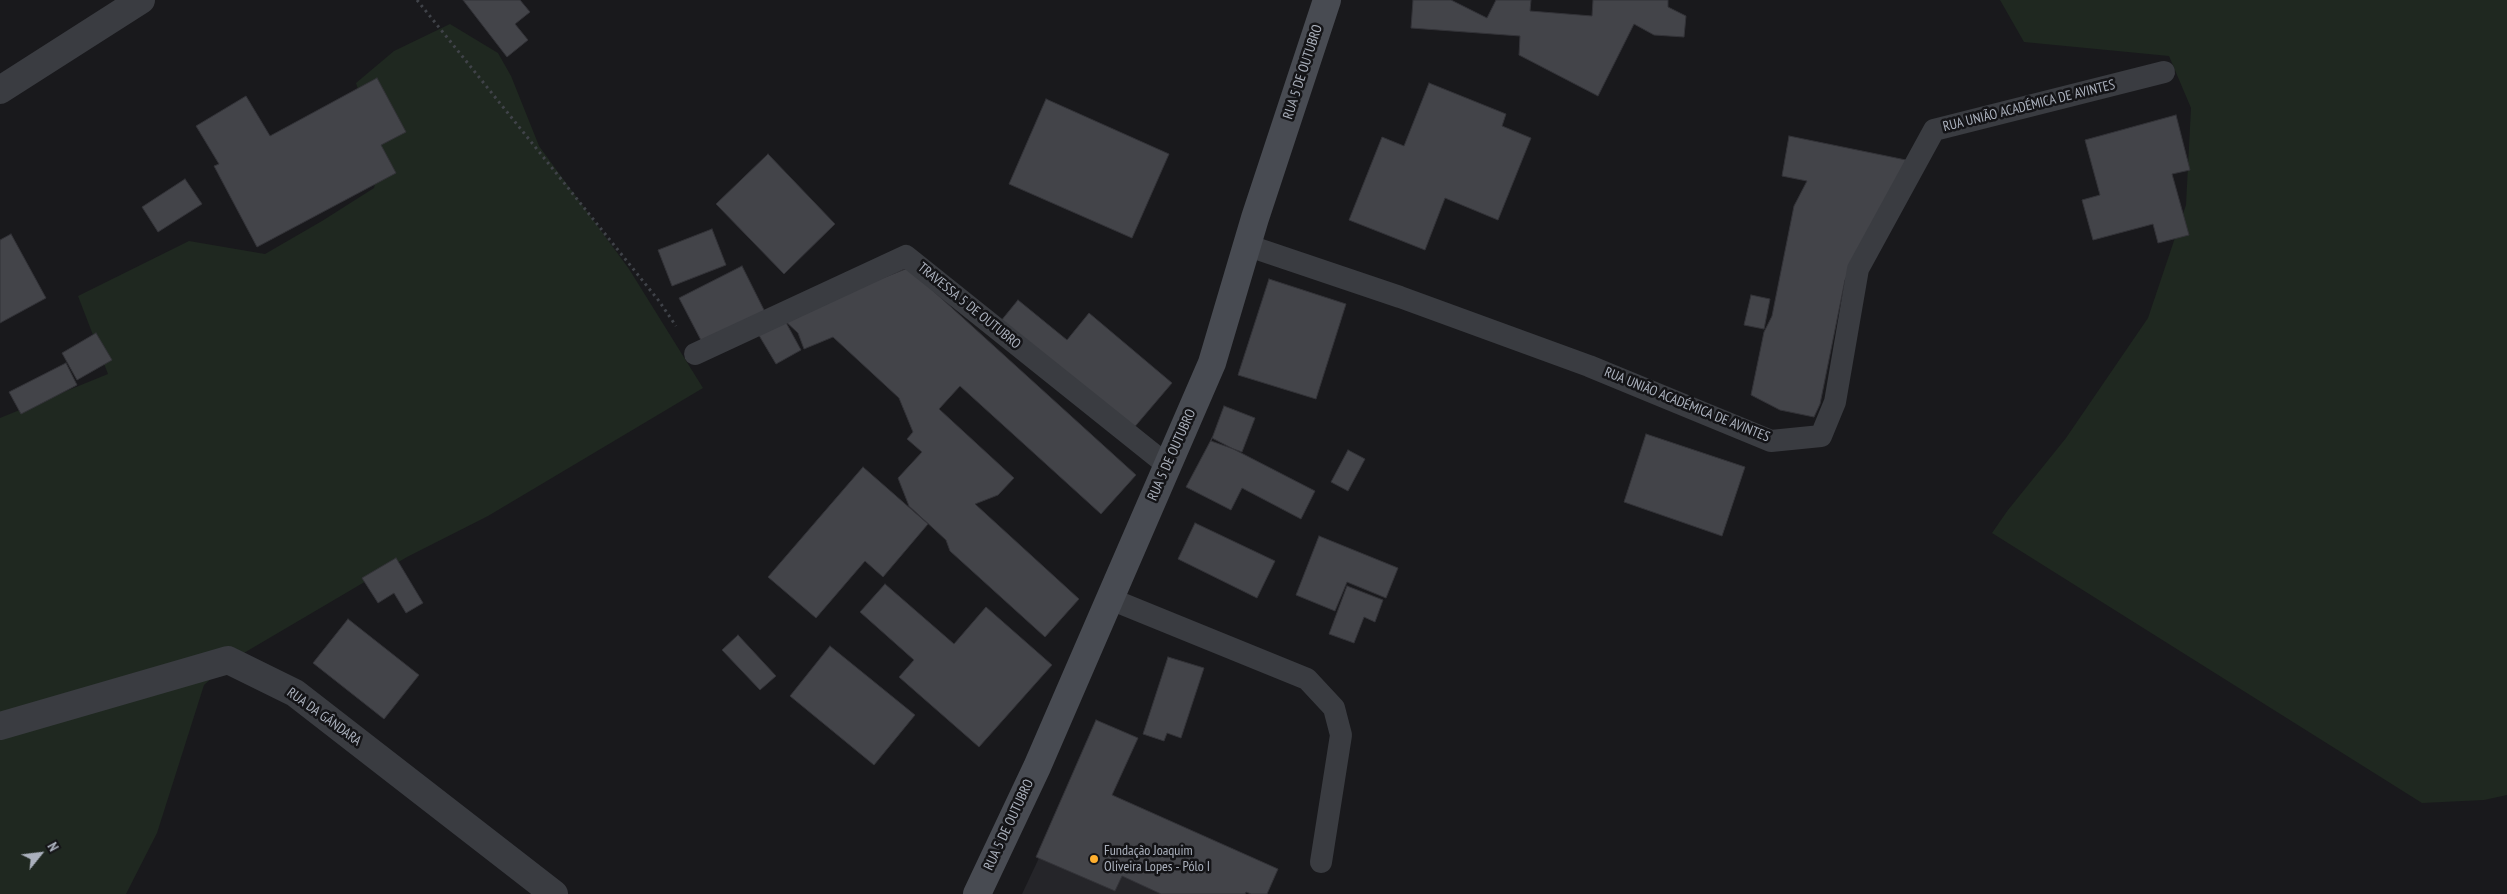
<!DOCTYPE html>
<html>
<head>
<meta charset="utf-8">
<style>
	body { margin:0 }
	#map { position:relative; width:2507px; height:894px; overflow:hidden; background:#19191c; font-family:"PT Sans Narrow",sans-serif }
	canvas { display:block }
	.north { position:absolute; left:15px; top:829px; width:50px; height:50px; -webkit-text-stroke:4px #141417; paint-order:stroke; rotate:61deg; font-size:14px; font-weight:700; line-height:20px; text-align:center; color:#abb1bd }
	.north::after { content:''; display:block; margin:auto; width:18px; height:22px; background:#abb1bd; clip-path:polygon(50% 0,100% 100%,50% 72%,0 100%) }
</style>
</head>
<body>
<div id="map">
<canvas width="2507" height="894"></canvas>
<div class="north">N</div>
</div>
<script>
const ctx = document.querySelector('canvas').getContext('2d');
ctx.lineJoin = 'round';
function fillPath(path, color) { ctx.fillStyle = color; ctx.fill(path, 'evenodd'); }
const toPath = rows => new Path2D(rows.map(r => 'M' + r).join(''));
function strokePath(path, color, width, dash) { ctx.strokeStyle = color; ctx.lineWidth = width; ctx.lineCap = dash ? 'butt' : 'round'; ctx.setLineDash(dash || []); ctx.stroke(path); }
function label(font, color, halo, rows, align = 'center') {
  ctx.font = font + ' "PT Sans Narrow",sans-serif'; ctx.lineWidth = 5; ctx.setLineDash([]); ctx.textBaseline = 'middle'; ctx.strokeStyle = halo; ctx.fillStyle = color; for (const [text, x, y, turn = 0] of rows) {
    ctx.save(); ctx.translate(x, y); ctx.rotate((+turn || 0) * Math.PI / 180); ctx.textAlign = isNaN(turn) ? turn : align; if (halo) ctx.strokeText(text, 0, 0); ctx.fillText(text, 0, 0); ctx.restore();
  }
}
fillPath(toPath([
	[1055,824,1243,894,1022,894]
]), '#252529');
fillPath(toPath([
	[2000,0,2507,0,2507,795,2484,800,2422,803,1992,533,2008,510,2066,438,2148,318,2186,205,2191,108,2169,56,2024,42],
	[450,24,498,53,511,76,539,146,629,269,703,388,488,516,407,557,232,660,204,685,157,833,126,894,0,894,0,418,108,374,78,296,189,241,265,254,322,221,374,188,380,159,356,83,394,51]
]), '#1f2820');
const building = toPath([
	[463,0,520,0,530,12,515,24,528,40,507,57,463,0],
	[1413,0,1451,0,1487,18,1496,0,1531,0,1530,11,1592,16,1593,0,1668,0,1668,7,1686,16,1684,37,1654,35,1634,24,1598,96,1519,55,1520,36,1411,28,1413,0],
	[377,78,406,132,381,145,396,173,257,247,214,166,219,164,196,126,246,96,270,136,377,78],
	[1429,83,1506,114,1502,126,1531,138,1498,220,1445,198,1425,250,1349,220,1382,137,1404,146,1429,83],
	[1046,99,1169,154,1132,238,1009,184,1046,99],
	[2176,115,2190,170,2172,174,2189,235,2158,243,2153,224,2093,240,2082,200,2100,195,2085,140,2176,115],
	[1789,136,1906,160,1845,280,1820,404,1814,417,1780,410,1751,395,1764,332,1772,316,1794,206,1807,181,1782,176,1789,136],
	[768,154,835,224,784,274,716,204,768,154],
	[185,179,202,204,158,232,142,207,185,179],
	[712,229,726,265,672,286,658,250,712,229],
	[11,234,46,298,0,323,0,240,11,234],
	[742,266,766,314,704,346,679,298,742,266],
	[908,268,1136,475,1101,514,960,386,939,409,1014,478,998,495,975,504,1079,599,1045,637,950,551,946,540,909,506,898,478,922,452,907,439,913,432,899,398,833,337,804,349,798,333,782,318,908,268],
	[1269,279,1346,304,1316,399,1238,375,1269,279],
	[1751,295,1770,299,1764,329,1744,325,1751,295],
	[1018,300,1067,340,1089,313,1172,383,1126,437,996,327,1018,300],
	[783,317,801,350,776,364,757,332,783,317],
	[96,333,112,360,77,380,62,353,96,333],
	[66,363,77,385,21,414,9,392,66,363],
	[1224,406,1255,418,1242,452,1211,441,1224,406],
	[1646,434,1745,467,1722,536,1624,502,1646,434],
	[1212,438,1315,491,1301,519,1242,488,1231,510,1186,487,1212,438],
	[1348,450,1365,459,1348,491,1331,482,1348,450],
	[863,467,928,524,883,577,865,561,816,618,768,577,863,467],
	[1195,523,1275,561,1257,598,1178,559,1195,523],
	[1319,536,1398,568,1386,598,1347,582,1335,611,1296,595,1319,536],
	[396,558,423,603,406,613,394,593,378,603,362,578,396,558],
	[885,584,954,644,986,607,1052,665,979,747,899,677,914,660,860,612,885,584],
	[1347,586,1383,600,1375,622,1364,617,1354,643,1329,634,1347,586],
	[348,619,419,675,384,719,313,663,348,619],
	[738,635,776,676,760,690,722,650,738,635],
	[830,646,915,715,874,765,790,696,830,646],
	[1168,657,1204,668,1181,738,1167,733,1164,741,1143,734,1168,657],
	[1096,720,1138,738,1112,795,1278,869,1267,894,1251,894,1246,892,1245,894,1161,894,1122,876,1115,891,1036,857,1096,720]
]);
fillPath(building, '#434449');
strokePath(building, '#333338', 1);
strokePath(toPath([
	[417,0,659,301,676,326]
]), '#404349', 3, [2.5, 4]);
strokePath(toPath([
	[1246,245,1400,297,1589,366,1771,441,1821,436,1835,402,1858,269,1934,130,2164,72],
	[695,354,906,256,1167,465],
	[1108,598,1307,679,1334,708,1341,735,1321,862]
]), '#3a3c41', 22);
strokePath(toPath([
	[0,90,141,0],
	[0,726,228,660,295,693,554,894]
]), '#3a3c41', 28);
strokePath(toPath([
	[977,894,1037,767,1212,363,1255,218,1327,0]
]), '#484b52', 28);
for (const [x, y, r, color] of [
	[1094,859,5,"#ffaf2e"]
]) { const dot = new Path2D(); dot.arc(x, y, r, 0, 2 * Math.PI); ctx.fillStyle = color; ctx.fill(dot); strokePath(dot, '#141417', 2); }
label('14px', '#abb1bd', '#141417', [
	["RUA 5 DE OUTUBRO",1303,72,-72],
	["RUA UNIÃO ACADÉMICA DE AVINTES",2029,106,-14],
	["TRAVESSA 5 DE OUTUBRO",969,306,39],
	["RUA UNIÃO ACADÉMICA DE AVINTES",1687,405,22],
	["RUA 5 DE OUTUBRO",1172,455,-66],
	["RUA DA GÂNDARA",324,717,36],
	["RUA 5 DE OUTUBRO",1009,825,-65]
]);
label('14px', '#abb1bd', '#141417', [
	["Fundação Joaquim",1104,851],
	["Oliveira Lopes - Pólo I",1104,867]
], 'left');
</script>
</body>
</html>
